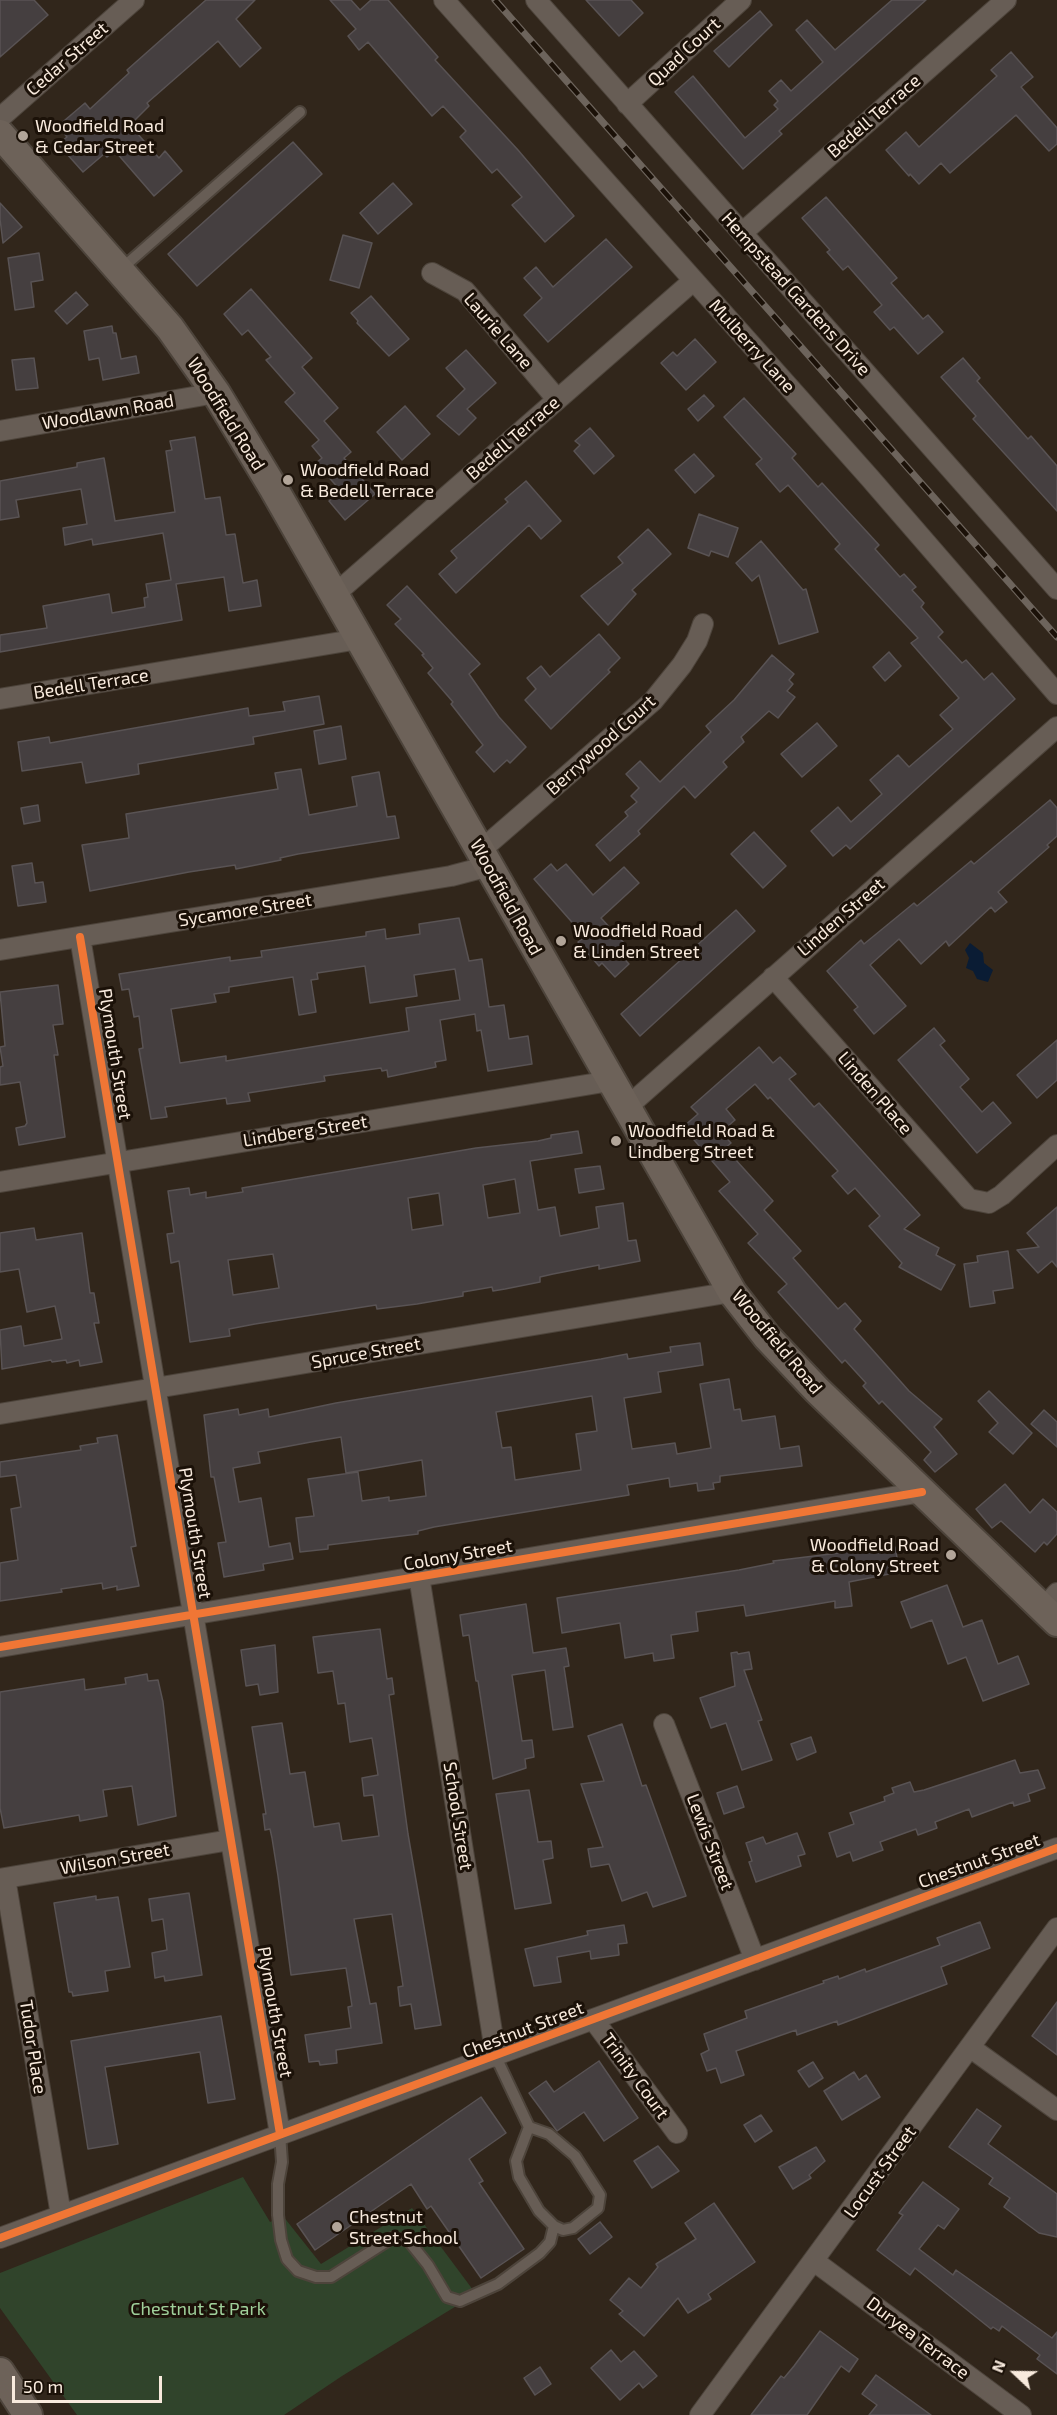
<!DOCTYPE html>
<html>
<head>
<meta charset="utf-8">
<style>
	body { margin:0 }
	#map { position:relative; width:1057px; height:2415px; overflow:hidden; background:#31261b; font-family:"Exo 2",sans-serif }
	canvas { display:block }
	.north { position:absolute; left:985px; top:2343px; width:60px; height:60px; -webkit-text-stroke:4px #1b1108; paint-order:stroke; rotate:292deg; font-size:16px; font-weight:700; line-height:24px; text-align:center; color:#f8eadd }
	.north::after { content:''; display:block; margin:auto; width:21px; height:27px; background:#f8eadd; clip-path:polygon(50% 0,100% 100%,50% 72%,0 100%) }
	.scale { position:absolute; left:12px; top:2376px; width:150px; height:27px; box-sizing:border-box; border:3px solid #f8eadd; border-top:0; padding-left:8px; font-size:18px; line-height:21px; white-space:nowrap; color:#f8eadd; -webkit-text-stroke:4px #1b1108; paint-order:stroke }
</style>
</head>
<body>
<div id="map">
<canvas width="1057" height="2415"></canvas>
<div class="north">N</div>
<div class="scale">50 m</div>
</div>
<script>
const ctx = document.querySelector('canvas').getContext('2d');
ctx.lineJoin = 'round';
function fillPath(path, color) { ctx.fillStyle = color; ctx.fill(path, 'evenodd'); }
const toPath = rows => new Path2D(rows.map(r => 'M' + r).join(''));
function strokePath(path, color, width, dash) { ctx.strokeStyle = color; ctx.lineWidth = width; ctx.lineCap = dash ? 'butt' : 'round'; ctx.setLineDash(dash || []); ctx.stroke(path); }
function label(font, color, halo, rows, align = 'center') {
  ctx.font = font + ' "Exo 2",sans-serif'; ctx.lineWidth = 6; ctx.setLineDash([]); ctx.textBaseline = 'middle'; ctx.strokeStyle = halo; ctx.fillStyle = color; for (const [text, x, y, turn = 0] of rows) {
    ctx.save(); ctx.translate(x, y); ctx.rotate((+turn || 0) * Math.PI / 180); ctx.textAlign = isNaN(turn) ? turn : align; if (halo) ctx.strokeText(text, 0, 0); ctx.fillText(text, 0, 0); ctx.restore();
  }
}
fillPath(toPath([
	[243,2177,270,2222,283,2216,321,2264,412,2208,476,2294,342,2376,284,2415,77,2415,0,2308,0,2273]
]), '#30442b');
fillPath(toPath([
	[970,943,983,953,984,963,993,970,988,982,977,979,973,971,966,968,969,958,965,950]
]), '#0a1c34');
const building = toPath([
	[0,0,34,0,48,15,0,57,0,0],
	[206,0,255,0,236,19,261,48,240,67,218,41,147,103,149,106,134,121,140,128,136,132,159,158,165,151,182,171,154,196,115,151,107,157,104,154,83,172,58,144,67,137,58,126,85,103,90,109,129,73,127,70,206,0],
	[330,0,351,0,360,10,371,0,388,0,438,57,435,60,518,150,574,216,545,242,512,205,522,197,497,169,492,173,460,137,466,131,443,106,432,116,368,42,359,50,348,36,356,29,330,0],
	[586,0,631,0,643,13,619,36,586,0],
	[892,0,926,0,779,131,782,134,743,169,675,92,693,76,745,138,778,109,774,105,778,101,769,91,781,80,791,91,823,62,796,30,807,20,835,50,892,0],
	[760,11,772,25,729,67,714,51,760,11],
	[1011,52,1033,77,1021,87,1057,128,1057,144,1049,151,1016,115,950,173,941,163,919,184,910,174,909,176,886,150,906,132,919,147,997,76,991,70,1011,52],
	[293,142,322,174,197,286,168,254,293,142],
	[393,183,412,204,378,234,360,213,393,183],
	[826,197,897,278,891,283,923,319,928,315,943,332,918,354,894,327,890,330,874,312,882,305,848,266,843,270,827,252,830,250,802,218,826,197],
	[0,203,22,227,3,243,0,219,0,203],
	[343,235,372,243,359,288,330,280,343,235],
	[606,239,632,267,548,342,524,315,542,298,524,278,536,267,553,287,606,239],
	[39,253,43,280,31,282,34,307,15,310,8,258,39,253],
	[251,289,312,358,302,367,338,408,324,421,351,452,344,458,375,494,345,520,329,501,341,491,316,463,322,458,312,446,319,440,285,402,295,393,266,360,271,357,248,330,242,335,224,314,251,289],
	[76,292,88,305,67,324,55,311,76,292],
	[371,296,409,339,389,356,357,323,358,321,351,313,371,296],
	[112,326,113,333,116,333,121,359,136,356,139,373,103,380,99,358,89,360,84,331,112,326],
	[695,339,716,362,686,390,661,363,673,352,677,356,695,339],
	[466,350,496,383,467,409,476,418,459,435,437,416,465,389,446,368,466,350],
	[34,358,38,388,16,390,12,360,34,358],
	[963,358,980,378,977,381,1028,439,1031,436,1057,466,1057,511,973,419,976,416,941,377,963,358],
	[704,395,714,406,698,421,688,409,704,395],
	[744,398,796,454,792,458,818,487,822,483,879,545,875,549,900,577,904,574,916,587,912,590,924,603,921,607,943,632,938,637,962,663,966,660,984,680,992,673,1015,699,850,849,846,845,833,856,811,831,838,807,851,822,882,794,870,780,898,755,909,767,953,729,940,715,959,698,911,643,918,638,835,549,840,544,788,485,780,492,756,464,762,459,724,417,744,398],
	[405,406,430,434,402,460,377,432,405,406],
	[590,428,614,456,594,474,574,451,580,445,575,441,590,428],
	[195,437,205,499,220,497,226,535,235,534,243,583,257,580,261,606,229,611,224,577,176,584,182,620,0,652,0,635,47,628,43,606,109,594,112,613,145,607,144,598,148,597,146,584,171,580,163,533,93,545,92,539,65,545,63,528,87,524,81,489,16,500,19,517,0,520,0,481,77,467,77,463,104,458,115,521,175,512,166,451,172,450,170,441,195,437],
	[694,454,714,476,695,493,675,470,694,454],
	[526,481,561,521,541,539,529,525,456,593,439,574,457,558,451,551,508,502,505,499,526,481],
	[699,514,738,528,728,557,711,551,709,556,688,548,699,514],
	[648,529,671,554,632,590,636,594,608,625,581,596,623,563,618,557,648,529],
	[761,541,803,590,806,589,818,632,779,644,759,575,752,581,736,563,761,541],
	[407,586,480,664,469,674,499,717,526,747,510,763,507,760,494,772,476,752,483,745,451,704,453,702,428,673,433,668,422,655,424,654,395,624,401,619,387,605,407,586],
	[599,634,620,658,608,670,610,672,551,729,525,700,536,689,527,678,541,666,550,677,599,634],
	[889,652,901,666,885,681,873,667,889,652],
	[772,655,794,674,789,680,793,684,787,691,795,697,778,718,769,711,741,737,744,742,723,762,727,767,695,798,684,786,638,831,640,834,610,861,596,845,628,816,625,812,637,802,631,796,639,788,626,774,640,761,660,782,711,732,706,726,734,700,772,655],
	[319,696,324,724,253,737,254,744,138,764,139,774,86,783,82,762,22,771,18,742,49,737,50,743,248,708,249,716,285,711,283,702,319,696],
	[817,723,837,746,802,777,781,754,817,723],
	[341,726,346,759,319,764,314,731,341,726],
	[301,769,309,815,357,806,352,777,379,772,387,817,395,816,399,838,298,854,280,858,281,860,236,869,235,865,189,872,90,891,82,845,129,838,126,814,278,789,275,773,301,769],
	[1050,800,1057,808,1057,836,1047,845,1049,847,998,892,1007,902,995,912,991,907,949,946,946,941,921,964,899,939,870,965,906,1006,874,1034,854,1010,858,1007,827,971,861,940,864,944,914,903,917,906,971,861,974,864,1050,800],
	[38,805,40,821,24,824,21,808,38,805],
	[754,832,786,866,763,888,731,854,754,832],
	[32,863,35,883,43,882,46,902,18,906,12,866,32,863],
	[551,864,557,871,566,864,593,895,624,867,639,883,601,918,624,943,616,950,629,964,615,977,602,963,599,966,578,942,585,937,534,879,551,864],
	[736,910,755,931,640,1036,621,1014,736,910],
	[459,918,469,961,482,959,489,1007,504,1005,509,1039,528,1036,532,1064,488,1071,481,1030,477,1031,475,1014,440,1020,446,1060,435,1062,436,1067,388,1077,387,1070,382,1071,381,1068,324,1076,325,1081,248,1093,250,1101,227,1104,226,1098,165,1107,167,1117,151,1119,139,1049,143,1048,139,1016,134,1017,129,989,122,990,119,974,230,957,230,961,262,957,261,951,366,936,366,932,385,929,386,939,420,934,419,924,459,918],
	[365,966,370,1003,417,996,414,975,455,969,460,1000,406,1008,409,1031,226,1061,226,1056,180,1063,171,1009,216,1002,214,994,229,992,229,987,293,977,299,1015,316,1012,311,980,318,979,317,973,365,966],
	[58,985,63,1024,53,1025,58,1055,54,1055,65,1137,19,1145,16,1128,25,1126,27,1123,20,1082,0,1085,0,1067,3,1066,0,1047,5,1046,0,992,58,985],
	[934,1028,945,1041,940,1045,969,1079,960,1087,982,1112,993,1102,1011,1123,977,1153,898,1060,934,1028],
	[1057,1040,1057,1080,1037,1098,1017,1075,1057,1040],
	[759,1047,773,1063,780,1057,796,1074,789,1079,814,1107,819,1103,920,1215,904,1229,939,1248,936,1255,955,1265,941,1290,899,1267,902,1263,869,1226,880,1216,855,1188,848,1194,832,1176,838,1171,770,1097,768,1099,755,1084,726,1109,735,1120,721,1132,731,1143,725,1148,773,1201,764,1210,801,1251,793,1258,838,1309,845,1303,861,1321,854,1329,909,1391,942,1419,934,1427,957,1454,935,1472,924,1460,931,1452,882,1401,879,1404,863,1386,866,1383,845,1360,842,1363,778,1292,787,1284,748,1243,758,1234,719,1191,730,1182,683,1127,698,1114,691,1107,759,1047],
	[578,1131,582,1153,530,1161,538,1210,555,1207,560,1236,599,1228,596,1207,623,1203,628,1241,636,1240,640,1261,599,1269,599,1265,553,1274,540,1277,540,1282,505,1289,493,1291,492,1287,463,1292,463,1296,417,1304,377,1309,376,1305,255,1324,229,1329,230,1336,190,1342,179,1261,171,1263,169,1248,167,1234,174,1233,168,1191,189,1188,190,1195,206,1192,206,1198,243,1192,242,1188,476,1148,538,1141,551,1138,551,1135,578,1131],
	[515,1179,520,1213,488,1218,483,1185,515,1179],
	[439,1193,443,1225,412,1230,408,1198,439,1193],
	[273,1254,279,1288,233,1295,228,1260,273,1254],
	[600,1166,604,1189,579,1193,575,1169,600,1166],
	[1057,1207,1057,1267,1052,1261,1038,1273,1017,1250,1039,1247,1027,1233,1057,1207],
	[34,1228,36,1240,82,1233,90,1293,94,1293,99,1323,94,1323,102,1362,80,1366,79,1360,67,1363,66,1360,52,1362,51,1360,2,1369,0,1330,21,1326,24,1346,62,1339,55,1306,27,1312,19,1269,0,1272,0,1233,34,1228],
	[1008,1251,1013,1288,993,1291,995,1303,970,1307,964,1264,978,1262,977,1256,1008,1251],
	[700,1343,703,1365,658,1372,661,1392,624,1398,632,1449,675,1443,677,1454,711,1448,700,1384,729,1379,734,1410,740,1409,742,1421,775,1416,780,1449,799,1446,802,1466,720,1476,720,1482,713,1483,714,1489,698,1491,697,1483,670,1487,669,1478,627,1485,629,1495,434,1527,418,1531,418,1534,328,1545,328,1549,300,1552,296,1518,314,1516,308,1479,358,1472,362,1501,389,1497,389,1501,426,1496,422,1460,346,1473,341,1437,311,1442,258,1452,260,1463,233,1468,239,1502,261,1498,269,1547,290,1543,293,1559,263,1564,264,1570,224,1577,218,1543,226,1542,214,1477,211,1477,204,1415,238,1409,239,1415,268,1409,269,1417,336,1403,601,1359,627,1354,628,1359,671,1352,670,1347,700,1343],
	[592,1396,597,1431,576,1434,581,1470,515,1480,511,1447,502,1448,496,1412,592,1396],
	[989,1391,1032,1433,1013,1454,989,1432,998,1423,978,1401,989,1391],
	[1044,1410,1057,1422,1057,1447,1031,1424,1044,1410],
	[117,1435,136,1546,131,1547,139,1586,117,1590,117,1586,103,1589,102,1583,61,1589,62,1592,0,1601,0,1563,18,1560,11,1509,21,1507,16,1475,0,1477,0,1462,81,1450,80,1446,98,1443,97,1438,117,1435],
	[1005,1484,1030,1513,1043,1499,1057,1512,1057,1534,1047,1545,1044,1542,1035,1552,1001,1521,992,1528,976,1509,1005,1484],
	[883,1544,884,1549,895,1547,899,1568,888,1570,889,1574,849,1582,852,1606,835,1608,835,1601,746,1616,744,1605,696,1612,698,1631,671,1635,674,1658,654,1661,653,1653,625,1658,620,1623,562,1633,557,1598,739,1570,774,1563,773,1561,847,1552,883,1544],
	[947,1585,963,1627,982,1620,998,1664,1018,1656,1029,1684,983,1701,966,1657,948,1664,932,1620,911,1628,901,1602,947,1585],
	[526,1604,533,1653,566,1648,569,1666,564,1667,573,1727,553,1730,545,1670,512,1675,522,1741,532,1740,534,1757,525,1759,526,1768,493,1779,478,1681,476,1681,469,1635,463,1636,460,1615,526,1604],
	[380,1629,387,1679,392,1678,394,1694,389,1695,408,1834,441,2025,415,2029,411,2004,400,2006,398,1987,403,1986,392,1914,354,1919,370,2004,376,2003,382,2043,336,2050,337,2063,320,2065,319,2061,309,2062,305,2035,351,2028,348,2007,352,2006,346,1968,291,1975,278,1876,272,1838,270,1829,265,1830,263,1814,266,1814,252,1727,282,1723,290,1774,305,1772,314,1827,339,1823,342,1841,379,1836,373,1795,364,1796,362,1778,378,1775,372,1738,350,1742,345,1703,338,1704,333,1671,318,1673,313,1637,380,1629],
	[275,1645,278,1692,260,1695,258,1684,246,1686,241,1650,275,1645],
	[737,1652,738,1654,749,1652,752,1669,744,1670,762,1720,758,1721,772,1760,742,1770,726,1723,711,1728,700,1698,735,1686,731,1653,737,1652],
	[147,1674,148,1681,158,1680,163,1702,176,1816,138,1825,132,1786,103,1790,107,1816,80,1821,79,1815,4,1828,0,1808,0,1692,84,1679,85,1690,126,1684,125,1678,147,1674],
	[622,1724,642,1786,646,1785,686,1896,653,1907,647,1892,622,1901,609,1864,591,1867,588,1849,603,1847,581,1784,604,1781,588,1736,622,1724],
	[811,1737,816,1752,797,1760,791,1744,811,1737],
	[1015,1760,1020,1773,1038,1770,1045,1788,1028,1794,1030,1801,1014,1806,1013,1802,972,1817,969,1809,935,1822,937,1828,918,1835,916,1829,880,1842,883,1850,853,1861,850,1852,837,1857,829,1833,854,1824,850,1813,885,1801,884,1797,894,1793,892,1788,910,1782,914,1792,924,1790,1015,1760],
	[737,1786,744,1807,724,1814,717,1793,737,1786],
	[529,1790,538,1842,551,1841,553,1858,543,1860,551,1903,515,1909,496,1794,529,1790],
	[797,1833,805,1854,798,1856,801,1866,756,1882,749,1862,752,1861,746,1843,763,1837,766,1844,797,1833],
	[189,1893,202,1975,165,1981,164,1976,155,1978,152,1953,167,1950,163,1919,152,1921,149,1899,189,1893],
	[96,1896,96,1900,118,1897,130,1967,105,1971,108,1991,73,1996,72,1992,69,1992,54,1903,96,1896],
	[980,1922,990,1948,941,1967,947,1984,838,2025,837,2021,797,2035,796,2030,736,2051,744,2075,721,2083,716,2068,707,2071,701,2054,709,2050,704,2034,747,2018,745,2011,824,1983,823,1981,838,1976,839,1979,865,1969,866,1972,940,1945,937,1938,980,1922],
	[624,1925,627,1943,618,1944,619,1955,591,1959,590,1951,557,1957,561,1982,534,1986,525,1949,588,1935,587,1931,624,1925],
	[1057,2002,1057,2055,1032,2036,1057,2002],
	[221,2016,235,2099,208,2103,200,2052,105,2067,118,2144,88,2149,71,2041,221,2016],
	[599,2061,638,2118,604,2141,584,2112,557,2131,529,2093,546,2081,554,2092,599,2061],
	[813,2062,823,2078,809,2087,798,2071,813,2062],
	[854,2072,859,2080,866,2075,880,2097,842,2120,824,2091,854,2072],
	[481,2097,506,2133,469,2159,483,2181,479,2183,524,2249,481,2278,431,2206,427,2209,411,2184,315,2250,297,2224,481,2097],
	[977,2109,1001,2126,988,2144,1057,2194,1057,2237,1039,2233,1004,2207,1010,2198,989,2184,993,2178,949,2147,977,2109],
	[761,2115,772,2131,755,2142,744,2125,761,2115],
	[658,2146,679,2171,652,2188,634,2161,658,2146],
	[816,2147,825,2161,809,2175,811,2178,793,2189,779,2167,816,2147],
	[923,2182,959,2209,944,2229,938,2225,919,2249,953,2275,956,2270,1052,2338,1057,2332,1057,2374,1037,2359,1040,2355,1002,2326,999,2331,993,2327,991,2329,915,2268,910,2275,877,2250,903,2215,899,2213,923,2182],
	[714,2203,755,2262,708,2294,711,2299,688,2313,678,2298,644,2336,619,2314,623,2311,610,2300,629,2278,641,2288,658,2267,656,2264,696,2239,685,2223,714,2203],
	[600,2222,612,2237,590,2254,578,2239,600,2222],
	[820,2331,858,2359,849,2372,841,2366,807,2415,751,2415,781,2376,784,2378,794,2366,820,2331],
	[611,2350,621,2362,634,2351,657,2376,643,2388,639,2383,620,2400,591,2368,611,2350],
	[540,2367,551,2384,535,2395,524,2378,540,2367],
	[876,2375,931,2415,869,2415,877,2405,862,2394,876,2375]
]);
fillPath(building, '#453f40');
strokePath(building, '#595354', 1.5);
const lane = toPath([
	[120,270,300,112],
	[496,2057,529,2127,549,2134,575,2156,600,2195,598,2208,573,2228,563,2230,554,2226,539,2211,519,2177,516,2161,529,2127],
	[280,2134,282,2162,278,2184,278,2215,281,2240,287,2259,298,2271,316,2277,331,2277,392,2238,408,2240,428,2265,447,2297,460,2301,498,2284,540,2253,550,2242,554,2226]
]);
const street = toPath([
	[444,0,869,477,1057,694],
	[536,0,1057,589],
	[627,104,741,0],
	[0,118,134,0],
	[742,233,1006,0],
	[432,273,465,291,557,399],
	[0,431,216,393],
	[334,595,693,281],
	[0,699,359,639],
	[480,851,653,701,682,665,697,641,703,624],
	[80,937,280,2134],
	[0,950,451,876,489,866],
	[773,977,969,1199,989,1203,1002,1195,1057,1145],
	[626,1108,1057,727],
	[0,1182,610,1081],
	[0,1414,732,1292],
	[419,1576,496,2057],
	[1043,1609,1057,1593],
	[0,1647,922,1492],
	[664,1724,755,1960],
	[5,1878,61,2215],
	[0,1879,230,1840],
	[593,2019,677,2133],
	[971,2048,1057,2110],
	[0,2238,1057,1848],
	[814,2261,1021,2415],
	[700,2415,1057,1928]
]);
const secondary = toPath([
	[0,134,170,328,216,393,274,489,732,1292,767,1337,817,1390,1057,1622],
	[0,2372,28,2415]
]);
strokePath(lane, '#4d443b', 14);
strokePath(street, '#4d443b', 22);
strokePath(secondary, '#4d443b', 32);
strokePath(lane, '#675d55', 10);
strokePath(street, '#675d55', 20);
strokePath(secondary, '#6d6259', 28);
const rail = toPath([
	[495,0,1057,637]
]);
strokePath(rail, '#6d645c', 7);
strokePath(rail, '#1b1108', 4.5, [14]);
strokePath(toPath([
	[80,937,280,2134],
	[0,1647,922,1492],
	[0,2238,1057,1848]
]), '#f07635', 8);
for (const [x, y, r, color] of [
	[23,136,6,"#b2a599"],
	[288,480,6,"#b2a599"],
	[561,941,6,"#b2a599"],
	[616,1141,6,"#b2a599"],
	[951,1555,6,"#b2a599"],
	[337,2227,6,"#b2a599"]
]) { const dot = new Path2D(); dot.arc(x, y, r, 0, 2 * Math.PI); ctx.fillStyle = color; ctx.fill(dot); strokePath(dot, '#1b1108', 2); }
label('18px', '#f8eadd', '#1b1108', [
	["Quad Court",684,52,-43],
	["Cedar Street",67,59,-41],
	["Bedell Terrace",874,116,-41],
	["Hempstead Gardens Drive",796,294,48],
	["Laurie Lane",498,331,49],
	["Mulberry Lane",752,346,48],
	["Woodlawn Road",108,412,-10],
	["Woodfield Road",226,414,58],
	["Bedell Terrace",513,438,-41],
	["Bedell Terrace",91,684,-9],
	["Berrywood Court",601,745,-42],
	["Woodfield Road",506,897,61],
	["Sycamore Street",245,910,-9],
	["Linden Street",841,917,-41],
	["Plymouth Street",115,1054,81],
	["Linden Place",875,1093,49],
	["Lindberg Street",305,1131,-9],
	["Woodfield Road",777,1342,50],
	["Spruce Street",366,1353,-10],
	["Plymouth Street",195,1533,81],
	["Colony Street",458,1555,-10],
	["School Street",458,1816,81],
	["Lewis Street",710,1842,69],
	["Wilson Street",115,1859,-10],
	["Chestnut Street",979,1861,-20],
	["Plymouth Street",275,2012,80],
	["Chestnut Street",523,2030,-21],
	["Tudor Place",33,2047,81],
	["Trinity Court",635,2076,54],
	["Locust Street",880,2172,-54],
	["Duryea Terrace",918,2338,37]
]);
label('18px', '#f8eadd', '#1b1108', [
	["Woodfield Road",35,126],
	["& Cedar Street",35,147],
	["Woodfield Road",300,470],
	["& Bedell Terrace",300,491],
	["Woodfield Road",573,931],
	["& Linden Street",573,952],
	["Woodfield Road &",628,1131],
	["Lindberg Street",628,1152],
	["Woodfield Road",939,1545,"right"],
	["& Colony Street",939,1566,"right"],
	["Chestnut",349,2217],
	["Street School",349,2238]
], 'left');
label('18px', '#a0d19b', '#1b1108', [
	["Chestnut St Park",198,2309]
]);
</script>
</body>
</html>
